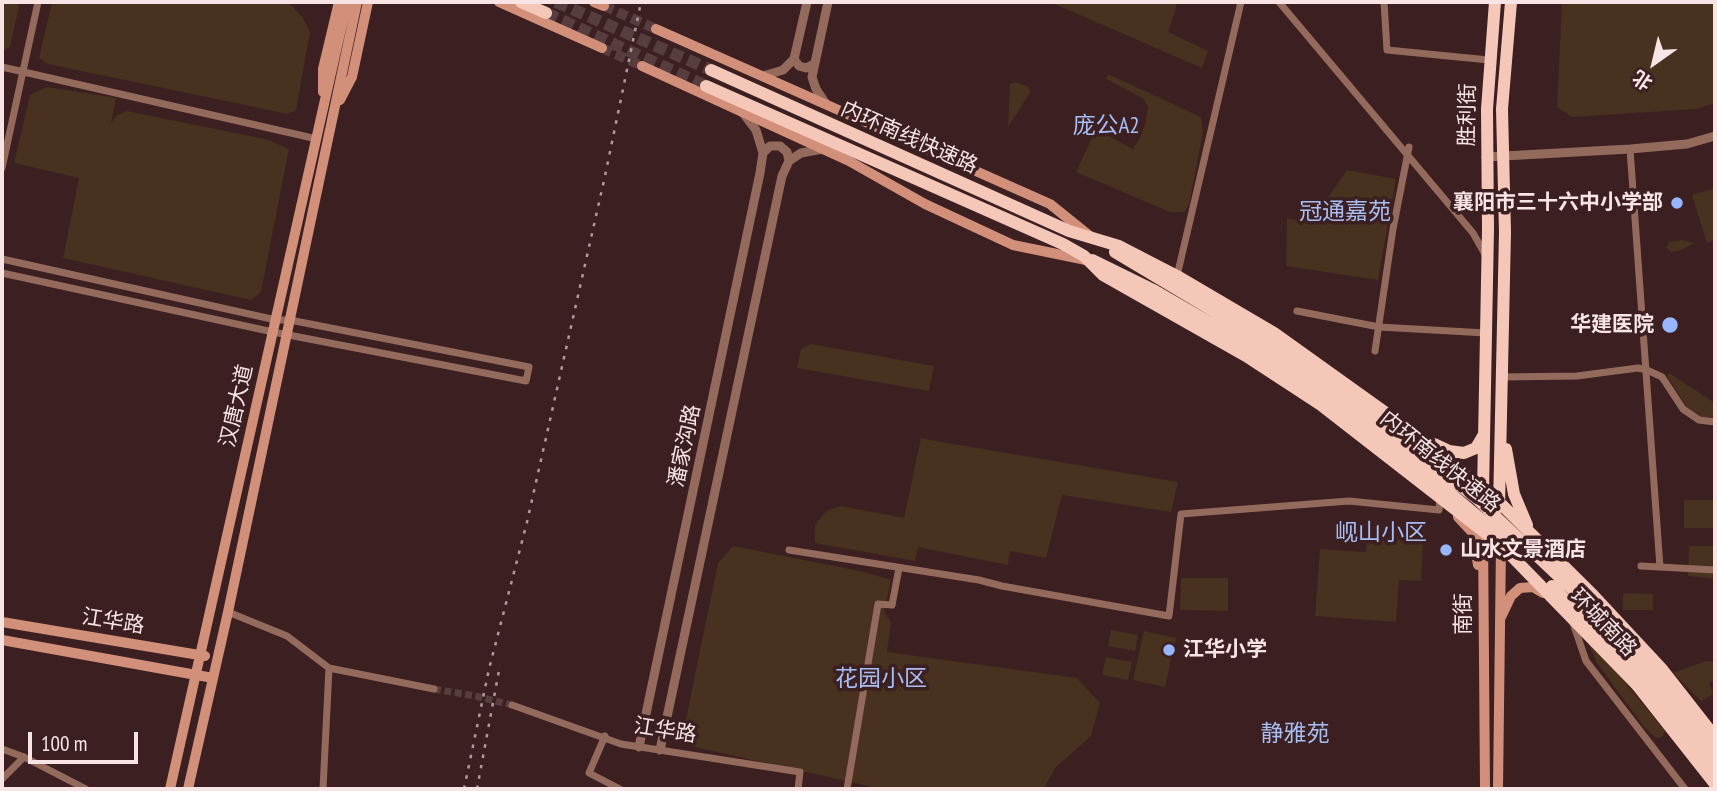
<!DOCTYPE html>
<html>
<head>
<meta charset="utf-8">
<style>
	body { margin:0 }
	#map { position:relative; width:1717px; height:791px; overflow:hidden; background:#3b1f21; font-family:"PT Sans Narrow","Noto Sans SC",sans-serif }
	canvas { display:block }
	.frame { position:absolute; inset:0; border:4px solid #f8e4e5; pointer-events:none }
	.north { position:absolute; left:1619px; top:28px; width:70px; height:70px; -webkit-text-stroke:5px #3b1f21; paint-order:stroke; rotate:214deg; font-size:19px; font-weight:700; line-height:28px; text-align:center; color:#f8e4e5 }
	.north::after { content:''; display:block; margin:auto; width:24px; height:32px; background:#f8e4e5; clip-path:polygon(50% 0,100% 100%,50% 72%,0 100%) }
	.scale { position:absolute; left:28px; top:732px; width:110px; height:32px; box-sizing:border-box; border:4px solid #f8e4e5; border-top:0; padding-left:9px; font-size:21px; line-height:24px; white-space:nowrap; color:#f8e4e5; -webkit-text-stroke:5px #3b1f21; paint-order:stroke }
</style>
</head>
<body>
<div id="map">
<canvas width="1717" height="791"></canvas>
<div class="frame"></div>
<div class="north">北</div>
<div class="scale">100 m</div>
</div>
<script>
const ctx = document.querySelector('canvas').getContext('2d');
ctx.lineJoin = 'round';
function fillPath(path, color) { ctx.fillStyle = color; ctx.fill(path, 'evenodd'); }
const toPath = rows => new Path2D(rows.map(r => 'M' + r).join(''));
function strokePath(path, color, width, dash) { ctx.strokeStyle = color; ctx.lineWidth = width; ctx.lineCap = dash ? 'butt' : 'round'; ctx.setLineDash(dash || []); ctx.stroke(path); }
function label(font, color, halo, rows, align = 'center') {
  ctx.font = font + ' "PT Sans Narrow","Noto Sans SC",sans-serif'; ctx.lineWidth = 7; ctx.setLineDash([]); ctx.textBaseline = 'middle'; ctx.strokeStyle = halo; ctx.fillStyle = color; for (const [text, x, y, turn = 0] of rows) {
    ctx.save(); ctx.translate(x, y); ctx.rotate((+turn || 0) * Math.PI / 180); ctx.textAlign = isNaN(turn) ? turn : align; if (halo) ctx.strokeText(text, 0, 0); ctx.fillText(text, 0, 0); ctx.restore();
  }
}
fillPath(toPath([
	[2,2,20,2,10,47,2,51],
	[52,2,288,2,303,18,310,32,296,110,288,114,48,64,39,58],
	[1050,2,1176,2,1176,8,1168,32,1208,51,1202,68],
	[1562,2,1715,2,1715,103,1696,109,1572,117,1557,107],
	[1108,74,1201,117,1203,132,1189,205,1184,212,1170,212,1076,172,1096,129,1133,149,1140,138,1146,121,1148,107,1144,99,1106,79],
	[1015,82,1029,87,1030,93,1008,127,1010,84],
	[47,87,116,98,111,123,116,116,127,111,269,140,289,149,261,292,251,300,63,258,79,178,14,163,30,95],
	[1347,170,1396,179,1378,280,1286,266,1287,218,1306,222,1315,199,1324,203],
	[1715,188,1715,240,1707,243,1692,195],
	[1682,240,1694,243,1682,250,1671,252,1666,247,1669,242],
	[811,344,934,366,929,391,797,368,801,349],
	[1669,373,1715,403,1715,418,1702,417,1687,407,1667,376],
	[921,438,936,441,1178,482,1171,512,1062,495,1046,558,1010,551,1008,565,918,547,915,561,815,543,815,525,826,511,840,506,904,518],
	[1684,500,1715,500,1715,528,1684,528],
	[1368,525,1424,530,1421,581,1399,580,1396,622,1315,616,1320,549,1366,552],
	[733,546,865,572,891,580,884,612,891,622,887,652,1077,678,1100,703,1091,736,1055,768,1044,789,882,789,690,746,686,719,718,563],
	[1689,546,1715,546,1715,579,1688,576],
	[1181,578,1228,578,1228,611,1180,610],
	[1623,593,1653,594,1653,610,1623,610],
	[1111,630,1138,635,1135,651,1108,646],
	[1144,631,1176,638,1165,687,1133,680],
	[1588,643,1614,669,1665,731,1662,737,1656,738,1644,727,1597,663],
	[1106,657,1132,662,1128,680,1102,675],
	[1706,661,1715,662,1715,682,1709,683,1713,694,1701,701,1673,673]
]), '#48311e');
strokePath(toPath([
	[434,689,475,696,512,705]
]), '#573d3e', 7, [7, 3.5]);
strokePath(toPath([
	[604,6,656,29],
	[602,48,642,66]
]), '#573d3e', 10, [10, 5]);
strokePath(toPath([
	[556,2,711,70],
	[546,13,706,86]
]), '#573d3e', 12, [12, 6]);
strokePath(toPath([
	[1279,2,1473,233,1486,256],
	[1384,2,1387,50,1489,60],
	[2,67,317,139],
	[1630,149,1660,567],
	[2,168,38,2],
	[2,259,276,320,290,320,529,367,526,381,273,332,2,273],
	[1177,276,1241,2],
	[1297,311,1379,327,1486,333],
	[1375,351,1393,229,1409,147],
	[1501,377,1577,376,1638,368,1647,370,1662,377,1683,409,1699,420,1715,422],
	[789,550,979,580,1002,586,1169,616,1181,514,1349,501,1439,510,1440,498],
	[1641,566,1715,570],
	[228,612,287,636,329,668,434,689],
	[1573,623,1586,661,1685,789],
	[512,705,621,744,800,772,798,789],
	[605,736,589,773,620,789],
	[2,749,24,757,86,789],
	[2,779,24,757],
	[323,789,329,668],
	[847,789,878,604,892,605,899,568]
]), '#946a5d', 7);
strokePath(toPath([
	[794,59,799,66,806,68,814,64],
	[763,76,783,70,794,59,807,2],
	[826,104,816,89,812,77,828,2],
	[763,153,770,146,780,146,787,152,789,161],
	[1486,157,1630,149,1687,144,1715,136],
	[639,747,760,173,763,153,756,130,743,113],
	[660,750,782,176,789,161,801,153,823,149]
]), '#946a5d', 9);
strokePath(toPath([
	[499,2,602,48],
	[594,2,604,6],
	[656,29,1050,204,1091,237],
	[642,66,849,161,925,204,1013,245,1086,260],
	[323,92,323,69,339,2],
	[340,100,352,77,368,2],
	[1458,517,1473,533,1478,565],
	[1483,531,1485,789],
	[1501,617,1511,596,1520,588,1533,587,1543,593],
	[2,622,205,656],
	[2,640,213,678],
	[170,789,347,2],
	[188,789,228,612,357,2],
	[1498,789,1501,545]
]), '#d28f7a', 10);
strokePath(toPath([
	[521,2,546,13],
	[711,70,1069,231,1119,246,1177,276,1274,333,1397,421,1499,502,1593,595,1661,668,1715,737],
	[706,86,1063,244,1084,256,1103,275,1246,356,1321,405,1501,545,1637,685,1715,784],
	[1115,252,1274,347,1336,390,1476,498,1591,607,1669,692,1715,752],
	[1092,260,1155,291,1267,356,1330,400,1431,477,1502,537],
	[1434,444,1449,451,1464,453,1476,448,1483,436],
	[1506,449,1514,494,1527,525],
	[1483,492,1488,229,1487,109,1495,2],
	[1499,507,1505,232,1502,109,1511,2],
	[1552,586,1661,698,1715,768]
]), '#f4c7b9', 12);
strokePath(toPath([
	[464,789,489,669,527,522,605,176,641,2],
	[477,789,500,665]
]), '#b29b9c', 2.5, [3.5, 7]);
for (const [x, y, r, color] of [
	[1677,203,7,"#97b6fd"],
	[1670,325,9,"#97b6fd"],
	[1446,550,7,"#97b6fd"],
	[1169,650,7,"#97b6fd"]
]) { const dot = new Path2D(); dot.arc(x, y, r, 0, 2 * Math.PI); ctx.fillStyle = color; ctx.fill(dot); strokePath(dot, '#3b1f21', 2.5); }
label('21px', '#f8e4e5', '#3b1f21', [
	["胜利街",1468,115,-89],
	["内环南线快速路",909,138,24],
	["汉唐大道",237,406,-77],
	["潘家沟路",685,446,-78],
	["内环南线快速路",1440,462,39],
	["南街",1464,614,-90],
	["江华路",113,622,9],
	["环城南路",1603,623,46],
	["江华路",665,731,9]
]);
label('bold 21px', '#f8e4e5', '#3b1f21', [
	["襄阳市三十六中小学部",1663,203],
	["华建医院",1654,325],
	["山水文景酒店",1460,550,"left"],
	["江华小学",1183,650,"left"]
], 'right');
label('23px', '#a8bff5', '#3b1f21', [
	["庞公A2",1106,126],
	["冠通嘉苑",1345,212],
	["岘山小区",1381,533],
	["花园小区",881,679],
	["静雅苑",1295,734]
]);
</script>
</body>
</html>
